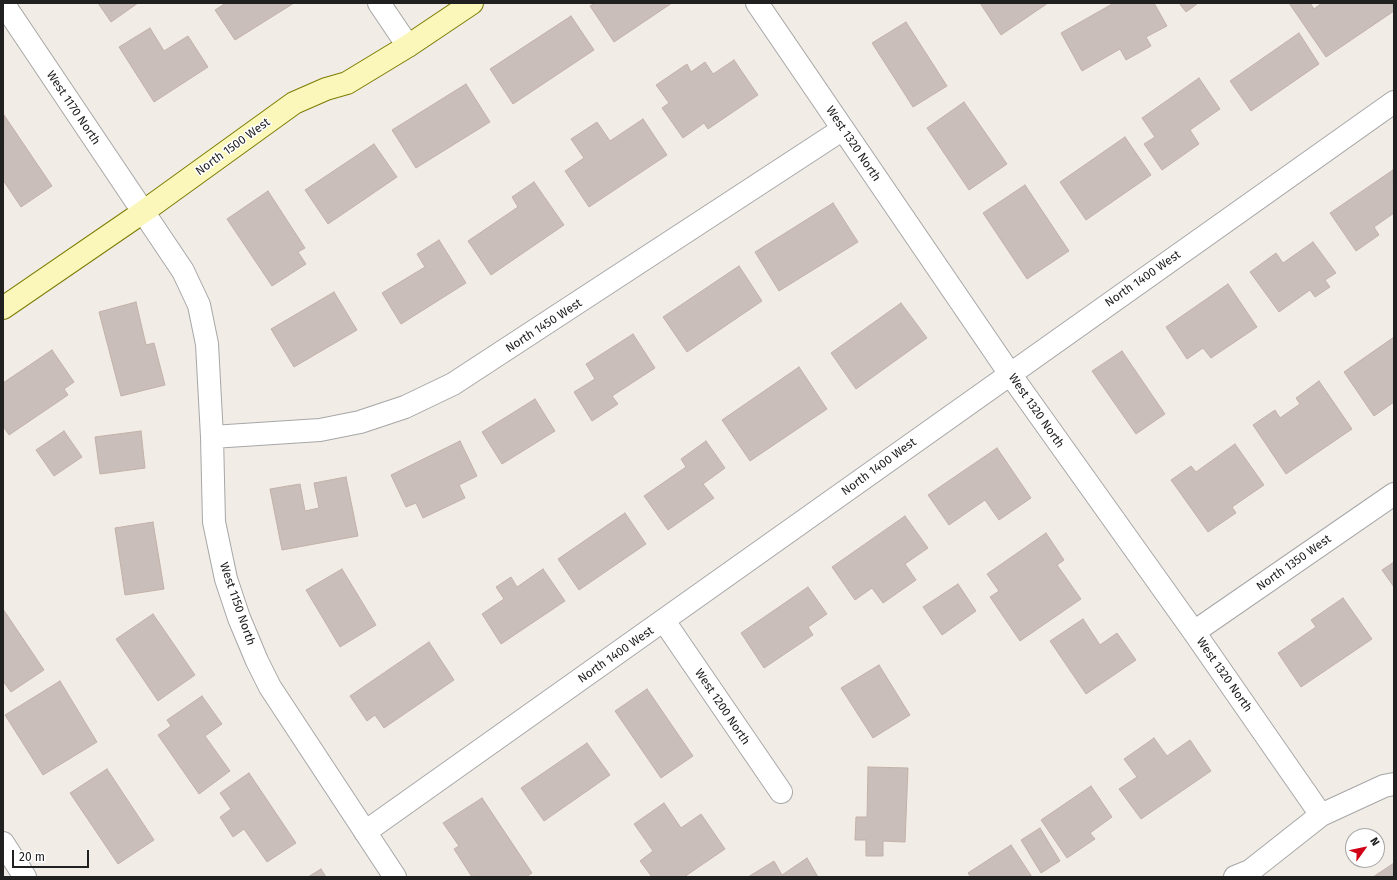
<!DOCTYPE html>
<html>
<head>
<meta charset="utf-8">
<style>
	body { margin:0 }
	#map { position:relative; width:1397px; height:880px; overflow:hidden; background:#f1ece6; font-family:"Fira Sans",sans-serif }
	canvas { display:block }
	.frame { position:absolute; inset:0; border:4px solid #202020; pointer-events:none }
	.north { position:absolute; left:1345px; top:828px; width:40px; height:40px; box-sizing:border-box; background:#fff; border:1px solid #a6a6a6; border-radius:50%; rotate:57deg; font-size:11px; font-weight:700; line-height:16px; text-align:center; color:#202020 }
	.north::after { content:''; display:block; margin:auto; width:14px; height:18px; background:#d00017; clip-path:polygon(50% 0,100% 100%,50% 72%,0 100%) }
	.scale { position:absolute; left:12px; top:850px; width:77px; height:18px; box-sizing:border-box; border:2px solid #202020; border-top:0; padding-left:5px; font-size:12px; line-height:14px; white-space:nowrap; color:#202020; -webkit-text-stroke:3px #fff; paint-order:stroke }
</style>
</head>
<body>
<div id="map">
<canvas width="1397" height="880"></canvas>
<div class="frame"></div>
<div class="north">N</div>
<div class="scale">20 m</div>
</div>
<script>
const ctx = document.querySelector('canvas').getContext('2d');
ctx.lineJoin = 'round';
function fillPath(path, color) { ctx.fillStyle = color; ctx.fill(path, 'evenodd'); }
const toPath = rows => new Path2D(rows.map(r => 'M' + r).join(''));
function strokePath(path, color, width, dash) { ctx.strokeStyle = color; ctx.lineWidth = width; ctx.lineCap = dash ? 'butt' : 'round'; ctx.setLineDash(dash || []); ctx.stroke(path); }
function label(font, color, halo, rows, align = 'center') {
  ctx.font = font + ' "Fira Sans",sans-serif'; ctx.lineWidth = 3; ctx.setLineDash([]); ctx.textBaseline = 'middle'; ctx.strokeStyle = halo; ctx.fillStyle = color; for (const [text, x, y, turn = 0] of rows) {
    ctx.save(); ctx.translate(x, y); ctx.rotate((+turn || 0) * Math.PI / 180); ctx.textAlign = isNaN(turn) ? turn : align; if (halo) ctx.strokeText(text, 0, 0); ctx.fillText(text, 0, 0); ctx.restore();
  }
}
const building = toPath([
	[98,3,138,3,111,22,98,3],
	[226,3,294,3,235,40,215,10,226,3],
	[595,3,672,3,614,42,590,6,595,3],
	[980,3,1048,3,1001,35,980,3],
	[1114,3,1154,3,1167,26,1146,37,1151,46,1126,60,1120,49,1082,71,1061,33,1114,3],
	[1179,3,1196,3,1197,4,1186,12,1179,3],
	[1289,3,1310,3,1314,9,1322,3,1394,3,1394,11,1326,57,1289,3],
	[571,16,594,50,513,104,490,69,571,16],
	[906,22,947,86,913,107,872,43,906,22],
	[150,28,164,51,188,36,208,67,154,102,119,47,150,28],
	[1299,33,1319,64,1251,111,1230,81,1299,33],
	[734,60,758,95,708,129,704,123,683,138,662,108,669,103,656,85,687,64,691,72,705,62,713,74,734,60],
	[1199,78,1220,109,1190,130,1199,144,1162,170,1144,144,1155,137,1142,118,1199,78],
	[466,84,490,122,416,168,392,130,466,84],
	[964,102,1007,164,969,190,927,128,964,102],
	[4,115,52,186,21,207,3,180,4,115],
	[643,119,667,155,589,207,565,171,584,158,571,139,597,122,610,141,643,119],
	[1125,137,1151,175,1086,220,1060,182,1125,137],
	[374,144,397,177,328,224,305,190,374,144],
	[1393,170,1394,213,1374,227,1379,235,1356,251,1330,213,1393,170],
	[534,182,564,225,491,275,468,241,518,207,512,197,534,182],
	[1025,185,1069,251,1027,279,983,213,1025,185],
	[268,191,305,248,298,252,306,264,272,286,227,219,268,191],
	[833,203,858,242,779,291,755,252,833,203],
	[439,240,466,283,401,324,382,293,425,267,417,254,439,240],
	[1313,242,1336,273,1325,280,1330,287,1315,297,1310,290,1279,312,1250,272,1276,253,1283,263,1313,242],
	[739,266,762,301,687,352,663,317,739,266],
	[1228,284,1257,327,1211,358,1203,348,1187,359,1166,327,1228,284],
	[334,292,357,330,294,367,271,329,334,292],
	[136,302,146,345,154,343,165,385,121,396,99,312,136,302],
	[901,303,927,338,856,389,831,353,901,303],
	[633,334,655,368,612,396,618,404,592,421,574,392,595,379,586,364,633,334],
	[1394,337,1394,402,1374,416,1344,372,1394,337],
	[52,350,74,382,64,389,68,395,9,435,3,426,3,383,52,350],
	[1122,351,1165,414,1136,434,1092,371,1122,351],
	[799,367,827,409,750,461,722,420,799,367],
	[1319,381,1352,429,1286,474,1253,425,1275,410,1280,418,1300,404,1296,398,1319,381],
	[535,399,555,431,502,464,482,432,535,399],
	[64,431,82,457,54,476,36,450,64,431],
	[141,431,145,468,100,474,95,437,141,431],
	[460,441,477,476,459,485,465,498,423,518,416,503,406,507,391,475,460,441],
	[706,441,725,468,703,484,714,498,668,530,644,496,686,467,681,459,706,441],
	[1235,444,1264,485,1232,507,1236,513,1208,532,1171,480,1191,466,1196,472,1235,444],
	[997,448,1031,498,999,520,985,500,949,525,928,495,997,448],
	[346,477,358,536,282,550,270,489,300,484,305,511,319,508,314,483,346,477],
	[625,513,646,544,579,590,558,559,625,513],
	[905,516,928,548,905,564,916,580,883,603,872,588,855,600,832,567,905,516],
	[153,522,164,589,125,595,115,528,153,522],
	[1046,533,1064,560,1057,565,1081,599,1020,641,990,597,999,591,987,574,1046,533],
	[1394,562,1394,587,1382,570,1394,562],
	[342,569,376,625,340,647,306,590,342,569],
	[543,569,565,601,501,644,482,614,504,599,496,587,511,577,517,587,543,569],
	[958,584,976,611,942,635,923,607,958,584],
	[808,587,827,614,808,627,813,635,764,668,741,633,808,587],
	[1343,598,1372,639,1301,687,1278,653,1316,627,1311,620,1343,598],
	[3,609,44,670,11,692,3,681,3,609],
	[153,614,195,675,158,701,116,639,153,614],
	[1083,619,1100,645,1117,633,1136,660,1086,694,1050,641,1083,619],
	[429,642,454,680,384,728,375,715,367,721,350,696,429,642],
	[879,665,910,715,873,738,841,688,879,665],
	[60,681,97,742,43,775,5,715,60,681],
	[647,689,693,756,661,778,615,711,647,689],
	[202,696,222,724,205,736,230,771,199,794,158,735,171,726,167,720,202,696],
	[1154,738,1167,756,1190,740,1211,771,1141,819,1119,789,1137,777,1124,759,1154,738],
	[587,743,610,775,544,821,521,788,587,743],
	[868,767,908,768,905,842,883,841,883,856,866,856,866,840,855,840,856,817,867,817,868,767],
	[107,769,154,840,118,864,70,793,107,769],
	[249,773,296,843,267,862,244,829,233,837,220,817,231,809,220,793,249,773],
	[1091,786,1112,817,1090,833,1095,839,1067,858,1041,820,1091,786],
	[482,798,532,873,526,877,480,877,479,875,472,877,454,849,459,846,443,823,482,798],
	[664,803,681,828,701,814,725,849,684,877,652,877,640,861,653,851,634,824,664,803],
	[1040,828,1060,861,1041,873,1021,840,1040,828],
	[1011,845,1032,877,971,877,968,873,1011,845],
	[807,858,818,877,748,877,774,861,782,875,807,858],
	[1394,863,1394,877,1373,877,1394,863],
	[321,869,326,877,308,877,321,869]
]);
fillPath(building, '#c9beb9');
strokePath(building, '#c3b1a8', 1);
const street = toPath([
	[3,3,183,271,199,305,207,344,212,437,214,522,226,579,239,618,257,661,270,687,395,877],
	[379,3,408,46],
	[757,3,1010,374,1194,632,1321,815],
	[212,437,320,430,360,422,405,407,453,384,843,129],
	[664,621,781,792],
	[1194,632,1394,494],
	[365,832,1394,102],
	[3,843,25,877],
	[1235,877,1250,871,1321,815,1384,786,1394,784]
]);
const secondary = toPath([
	[3,308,143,212,294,103,326,89,347,83,408,46,472,3]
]);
strokePath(street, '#a7a7a7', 24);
strokePath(secondary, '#7c7c02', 24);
strokePath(street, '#fff', 22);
strokePath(secondary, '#fbf7ba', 22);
label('12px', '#202020', '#fff', [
	["West 1170 North",73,108,56],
	["West 1320 North",853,144,56],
	["North 1500 West",233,147,-36],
	["North 1400 West",1143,279,-35],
	["North 1450 West",544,326,-33],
	["West 1320 North",1036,411,55],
	["North 1400 West",879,467,-36],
	["North 1350 West",1294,563,-35],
	["West 1150 North",237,604,71],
	["North 1400 West",616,655,-35],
	["West 1320 North",1224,675,55],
	["West 1200 North",722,707,56]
]);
</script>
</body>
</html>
